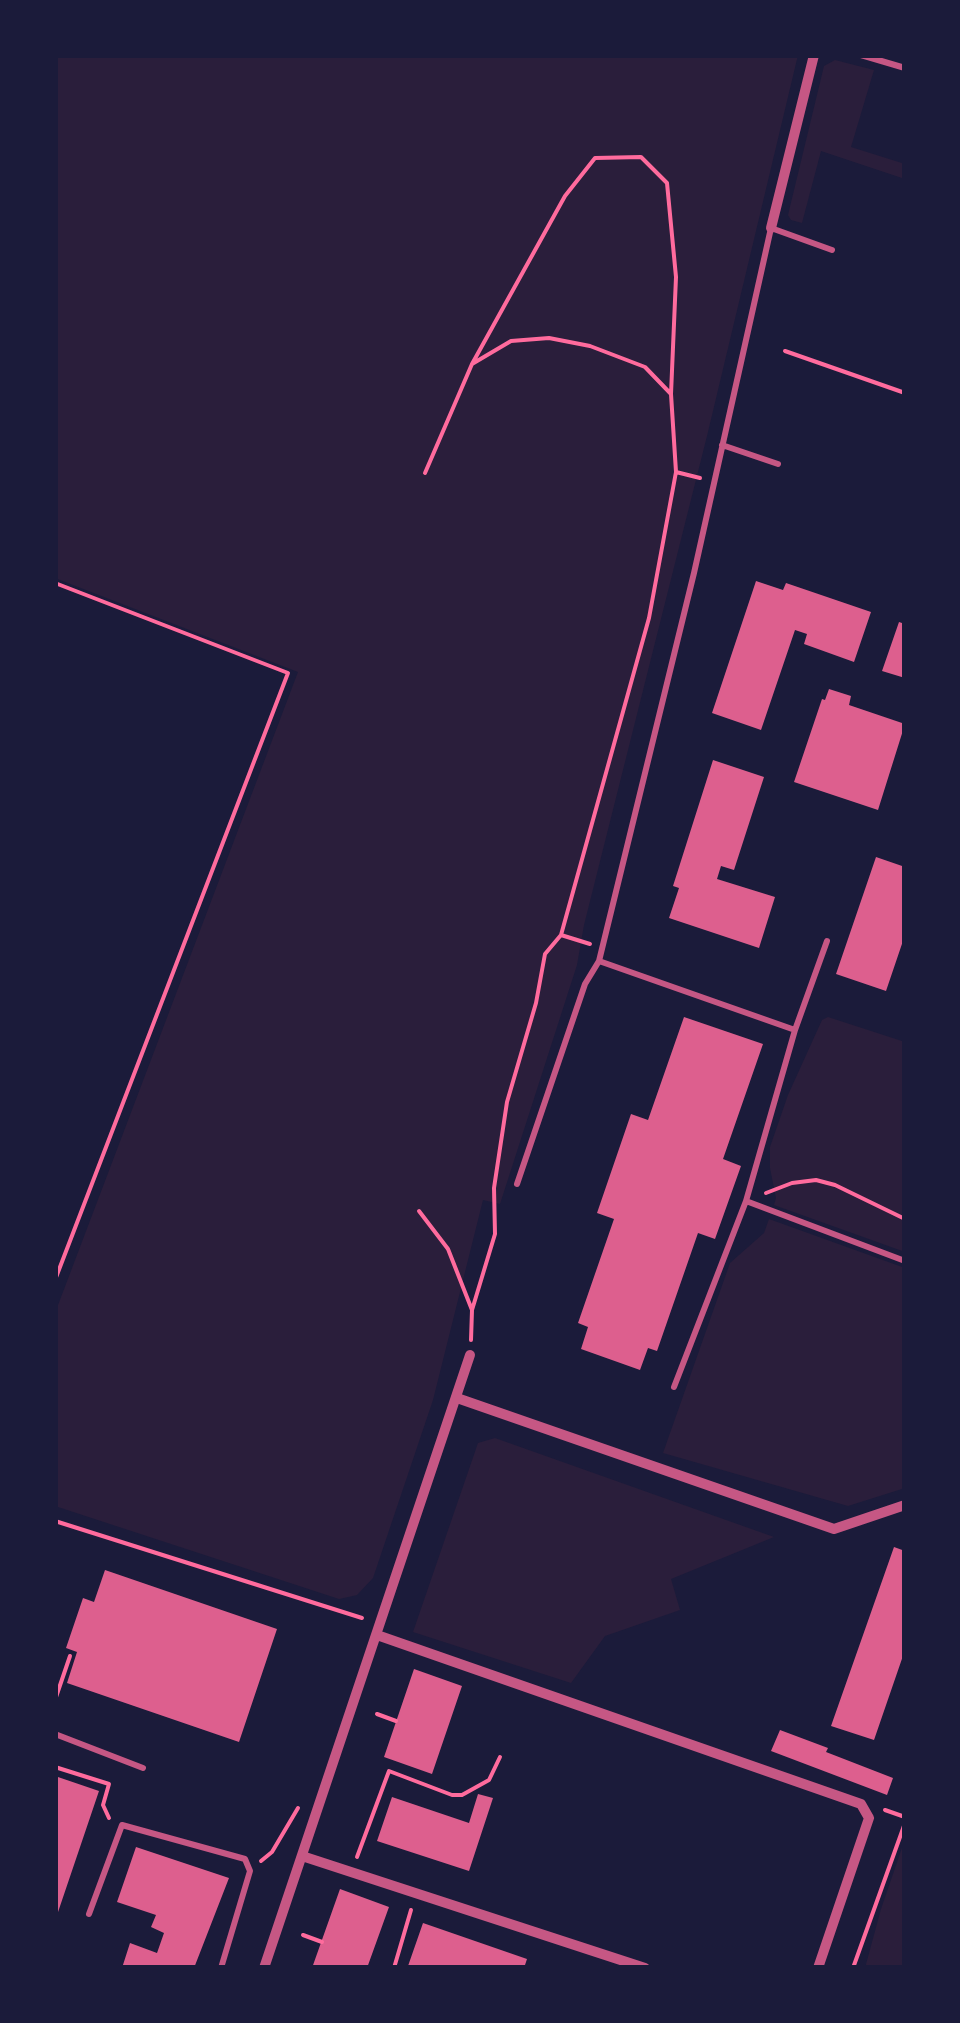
<!DOCTYPE html>
<html>
<head>
<meta charset="utf-8">
<style>
	body { margin:0 }
	#map { position:relative; width:960px; height:2023px; overflow:hidden; background:#1b1b3a; font-family:Raleway,sans-serif }
	canvas { display:block }
	.frame { position:absolute; inset:0; border:58px solid #1b1b3a; pointer-events:none }
</style>
</head>
<body>
<div id="map">
<canvas width="960" height="2023"></canvas>
<div class="frame"></div>
</div>
<script>
const ctx = document.querySelector('canvas').getContext('2d');
ctx.lineJoin = 'round';
function fillPath(path, color) { ctx.fillStyle = color; ctx.fill(path, 'evenodd'); }
const toPath = rows => new Path2D(rows.map(r => 'M' + r).join(''));
function strokePath(path, color, width, dash) { ctx.strokeStyle = color; ctx.lineWidth = width; ctx.lineCap = dash ? 'butt' : 'round'; ctx.setLineDash(dash || []); ctx.stroke(path); }
fillPath(toPath([
	[55,55,798,55,707,436,584,925,577,965,500,1204,483,1200,433,1400,373,1578,357,1595,339,1599,55,1506,55,1313,298,672,55,578],
	[835,60,874,70,851,147,905,164,905,179,821,151,802,223,791,220,788,215,824,66],
	[828,1017,905,1042,905,1252,774,1205,776,1198,770,1168,770,1147,788,1095,822,1020],
	[769,1219,905,1268,905,1488,848,1506,663,1453,730,1263,764,1233],
	[495,1438,774,1537,671,1579,680,1610,605,1636,571,1683,413,1632,478,1443],
	[905,1839,905,1968,865,1968,881,1909]
]), '#2a1e3b');
fillPath(toPath([
	[756,581,783,590,786,583,871,612,854,662,804,644,807,634,795,630,761,730,712,713],
	[899,622,905,624,905,678,882,671],
	[829,689,851,696,849,705,905,724,878,810,794,782,822,699,825,700],
	[713,760,764,777,734,870,721,866,717,879,775,897,759,948,669,918,679,888,673,886],
	[876,857,905,867,905,935,886,991,836,974],
	[684,1017,763,1044,723,1159,741,1166,715,1239,698,1233,657,1351,648,1348,640,1370,581,1349,588,1327,578,1323,614,1219,597,1213,631,1114,648,1120],
	[894,1547,905,1551,905,1650,874,1740,831,1726],
	[105,1570,277,1629,239,1742,67,1683,77,1652,66,1648,83,1598,94,1602],
	[414,1669,462,1686,432,1774,384,1757],
	[780,1730,828,1748,826,1752,893,1778,887,1795,771,1751],
	[55,1776,99,1791,56,1918,55,1918],
	[478,1794,493,1798,469,1871,377,1841,392,1797,469,1823],
	[136,1847,229,1878,194,1968,122,1968,130,1943,157,1953,164,1933,151,1927,156,1915,117,1902],
	[340,1889,389,1907,367,1968,312,1968],
	[423,1923,527,1959,524,1968,408,1966]
]), '#dd5f8e');
strokePath(toPath([
	[785,351,905,393],
	[472,364,511,341,549,338,590,346,645,367,671,394,676,472,649,618,561,935],
	[676,472,700,478],
	[425,473,472,364,565,196,595,158,641,157,667,183,676,277,671,394],
	[55,583,288,673,55,1280],
	[766,1193,792,1183,816,1180,835,1185,905,1219],
	[419,1211,448,1249,472,1310],
	[471,1340,472,1310,495,1234,494,1188,507,1102,536,1003,545,954,561,935,590,944],
	[55,1521,362,1618],
	[55,1700,70,1656],
	[377,1714,396,1721],
	[55,1767,109,1784,103,1805,109,1818],
	[885,1810,905,1817],
	[357,1857,389,1771,452,1795,462,1795,489,1780,500,1757],
	[261,1861,272,1852,298,1808],
	[303,1935,322,1942],
	[394,1968,411,1910],
	[853,1968,905,1823]
]), '#ff6b9d', 4);
strokePath(toPath([
	[861,55,905,68],
	[722,445,778,464],
	[599,961,795,1030],
	[517,1184,585,984,599,961,694,573,771,228,832,250],
	[746,1201,795,1030,827,941],
	[674,1387,746,1201,905,1261],
	[55,1734,143,1768],
	[89,1914,122,1825,245,1859,250,1871,221,1968]
]), '#c65784', 6);
strokePath(toPath([
	[771,228,814,55],
	[457,1398,834,1529,905,1505],
	[377,1635,861,1804,869,1818,818,1968],
	[302,1856,645,1968],
	[264,1968,470,1355]
]), '#c65784', 10);
</script>
</body>
</html>
